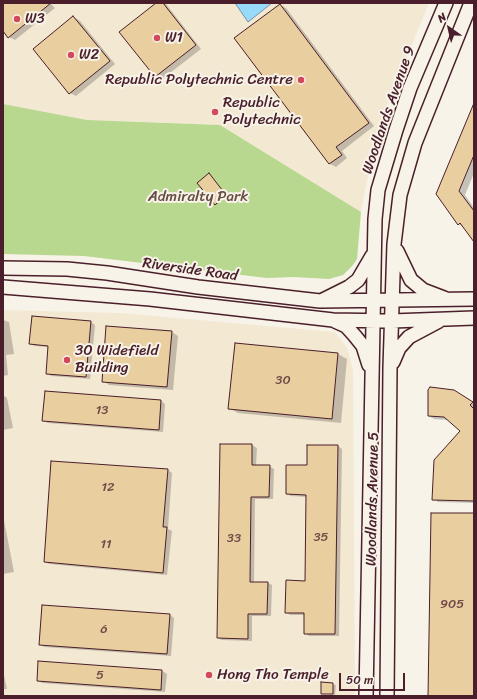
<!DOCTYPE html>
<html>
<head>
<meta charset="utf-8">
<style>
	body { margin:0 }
	#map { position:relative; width:477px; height:699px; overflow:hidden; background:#f7f3e8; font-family:Sriracha,sans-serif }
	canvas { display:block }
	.frame { position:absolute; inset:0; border:4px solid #4a1f2b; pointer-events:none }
	.north { position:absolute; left:429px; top:8px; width:40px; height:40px; -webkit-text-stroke:3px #f7f3e8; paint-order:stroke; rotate:326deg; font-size:11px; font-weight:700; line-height:16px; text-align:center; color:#4a1f2b }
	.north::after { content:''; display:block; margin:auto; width:14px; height:18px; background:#4a1f2b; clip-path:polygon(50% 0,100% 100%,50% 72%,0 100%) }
	.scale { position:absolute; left:339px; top:673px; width:66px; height:18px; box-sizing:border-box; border:2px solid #4a1f2b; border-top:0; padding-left:5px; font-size:12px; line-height:14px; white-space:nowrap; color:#4a1f2b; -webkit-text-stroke:3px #f7f3e8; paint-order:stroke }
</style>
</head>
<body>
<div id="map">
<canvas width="477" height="699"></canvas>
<div class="frame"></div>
<div class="north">N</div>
<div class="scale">50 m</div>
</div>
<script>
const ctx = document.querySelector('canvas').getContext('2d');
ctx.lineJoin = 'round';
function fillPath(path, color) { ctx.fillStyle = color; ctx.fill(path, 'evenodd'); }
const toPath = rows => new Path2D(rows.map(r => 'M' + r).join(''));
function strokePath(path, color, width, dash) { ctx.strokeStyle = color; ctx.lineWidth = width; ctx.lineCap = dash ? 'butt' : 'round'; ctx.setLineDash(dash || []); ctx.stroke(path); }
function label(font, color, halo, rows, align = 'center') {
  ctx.font = font + ' Sriracha,sans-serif'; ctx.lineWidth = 4; ctx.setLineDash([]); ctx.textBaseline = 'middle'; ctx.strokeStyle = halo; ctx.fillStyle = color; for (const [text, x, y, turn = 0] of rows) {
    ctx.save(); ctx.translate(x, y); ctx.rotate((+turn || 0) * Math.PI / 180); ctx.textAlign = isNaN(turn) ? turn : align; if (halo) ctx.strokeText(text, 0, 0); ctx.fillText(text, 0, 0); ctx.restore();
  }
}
fillPath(toPath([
	[3,3,429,3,389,101,372,155,361,212,220,125,87,120,3,104],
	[3,310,119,313,335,332,347,348,353,369,355,694,347,696,3,696]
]), '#f3e8d2');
fillPath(toPath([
	[3,104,87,120,220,125,361,212,357,259,353,265,343,275,329,279,293,277,267,278,84,256,3,254]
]), '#b8d78f');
const water = toPath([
	[235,3,272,3,248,22,235,3]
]);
fillPath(water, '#98dafa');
strokePath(water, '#798fa7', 1);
fillPath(toPath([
	[3,3,50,3,55,8,15,40,9,37,3,29],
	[157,3,166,4,201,49,161,80,155,76],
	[280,5,286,8,374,126,342,151,347,158,336,167,330,164,235,38],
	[74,17,80,21,115,64,76,96,70,93],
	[474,105,474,173,465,195,474,208,474,241,464,227,458,224,437,194],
	[210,175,227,196,216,205,215,204],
	[3,320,9,322,14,354,6,355,8,375,3,376],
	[91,322,95,325,90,379,51,376,47,373,49,347,35,346,30,344],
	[107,327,172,332,178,336,173,390,109,385,103,381],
	[236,344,338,354,347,359,341,423,238,413,229,408],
	[46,392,161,401,165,404,163,432,48,423,43,421],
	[3,395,7,398,13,428,3,430],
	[466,398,474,403,474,696,429,696,473,514,473,503,438,502,434,499,461,431,448,420,434,419,429,416],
	[221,445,252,445,257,448,256,466,269,466,274,469,273,499,255,499,254,583,268,583,272,585,271,616,252,616,252,641,222,640,218,638],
	[338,446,342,449,339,636,309,636,305,633,305,615,290,615,286,612,306,582,307,497,291,496,287,494,308,466],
	[168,470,172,473,168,529,172,531,167,575,49,564,45,562],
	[3,515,14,572,3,574],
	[170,615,174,618,171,656,44,647,40,644],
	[39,663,162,671,167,674,165,692,42,683,38,680],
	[3,670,7,689,3,689],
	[322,683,336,685,335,695,322,693]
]), '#0003');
const building = toPath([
	[3,3,51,3,8,38,3,31,3,3],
	[156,3,163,3,196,45,155,77,119,32,156,3],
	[280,4,369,123,336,147,342,155,329,164,234,38,280,4],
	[73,16,110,61,69,94,33,49,73,16],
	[474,103,474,155,459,191,474,211,474,242,460,223,458,225,436,194,474,103],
	[209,173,226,195,215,205,197,183,209,173],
	[32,316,91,321,86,377,46,374,48,346,29,344,32,316],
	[106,326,172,331,167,387,102,382,106,326],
	[235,343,338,353,332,419,228,409,235,343],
	[430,387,454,390,473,402,470,405,474,409,474,501,432,500,434,460,460,431,444,417,428,416,428,390,430,387],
	[45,391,161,400,159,430,42,421,45,391],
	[220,444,252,444,252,465,270,465,269,497,251,497,250,582,268,582,267,614,248,614,248,639,217,638,220,444],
	[307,445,338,445,335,634,304,634,304,613,285,613,286,580,305,581,306,495,286,494,286,465,307,465,307,445],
	[51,461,168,469,163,527,167,527,163,573,44,562,51,461],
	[431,513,474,513,474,696,428,696,431,513],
	[42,605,170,614,167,654,39,645,42,605],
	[38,661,162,670,161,690,37,681,38,661],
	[321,682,333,683,333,694,321,694,321,682]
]);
fillPath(building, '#e9cf9f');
strokePath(building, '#4a1f2b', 1);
const major = toPath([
	[397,251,411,280,423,290,444,298],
	[3,268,67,269,107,273,198,287,320,301,474,299],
	[3,287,150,299,333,320,392,321,474,318],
	[323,300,349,287,358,280,372,256],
	[335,321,346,326,355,336,363,346,369,365],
	[393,362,399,348,409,337,439,321],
	[366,696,375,219,378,190,396,130,410,88,446,3],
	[387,696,390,368,394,244,400,195,415,143,471,3]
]);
strokePath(major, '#4a1f2b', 16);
strokePath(major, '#f7f3e8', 13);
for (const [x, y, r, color] of [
	[17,19,4,"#d1495b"],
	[157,38,4,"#d1495b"],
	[71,55,4,"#d1495b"],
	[301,80,4,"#d1495b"],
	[215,112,4,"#d1495b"],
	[67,360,4,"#d1495b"],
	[209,675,4,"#d1495b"]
]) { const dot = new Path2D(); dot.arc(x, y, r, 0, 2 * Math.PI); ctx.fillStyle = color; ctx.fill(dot); strokePath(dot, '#f7f3e8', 1.5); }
label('13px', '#724b48', null, [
	["30",283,381],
	["13",102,411],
	["12",108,488],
	["35",321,538],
	["33",234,539],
	["11",106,545],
	["905",452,605],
	["6",104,630],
	["5",100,676]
]);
label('15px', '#4a1f2b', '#f7f3e8', [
	["W3",25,19],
	["W1",165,38],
	["W2",79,55],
	["Republic Polytechnic Centre",293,80,"right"],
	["Republic",223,103],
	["Polytechnic",223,120],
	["30 Widefield",75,351],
	["Building",75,368],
	["Hong Tho Temple",217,675]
], 'left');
label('15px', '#4a1f2b', '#f7f3e8', [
	["Woodlands Avenue 9",389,110,-71],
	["Riverside Road",190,270,8],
	["Woodlands Avenue 5",373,499,-89]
]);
label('15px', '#664d44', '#f7f3e8', [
	["Admiralty Park",198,197]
]);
</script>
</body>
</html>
